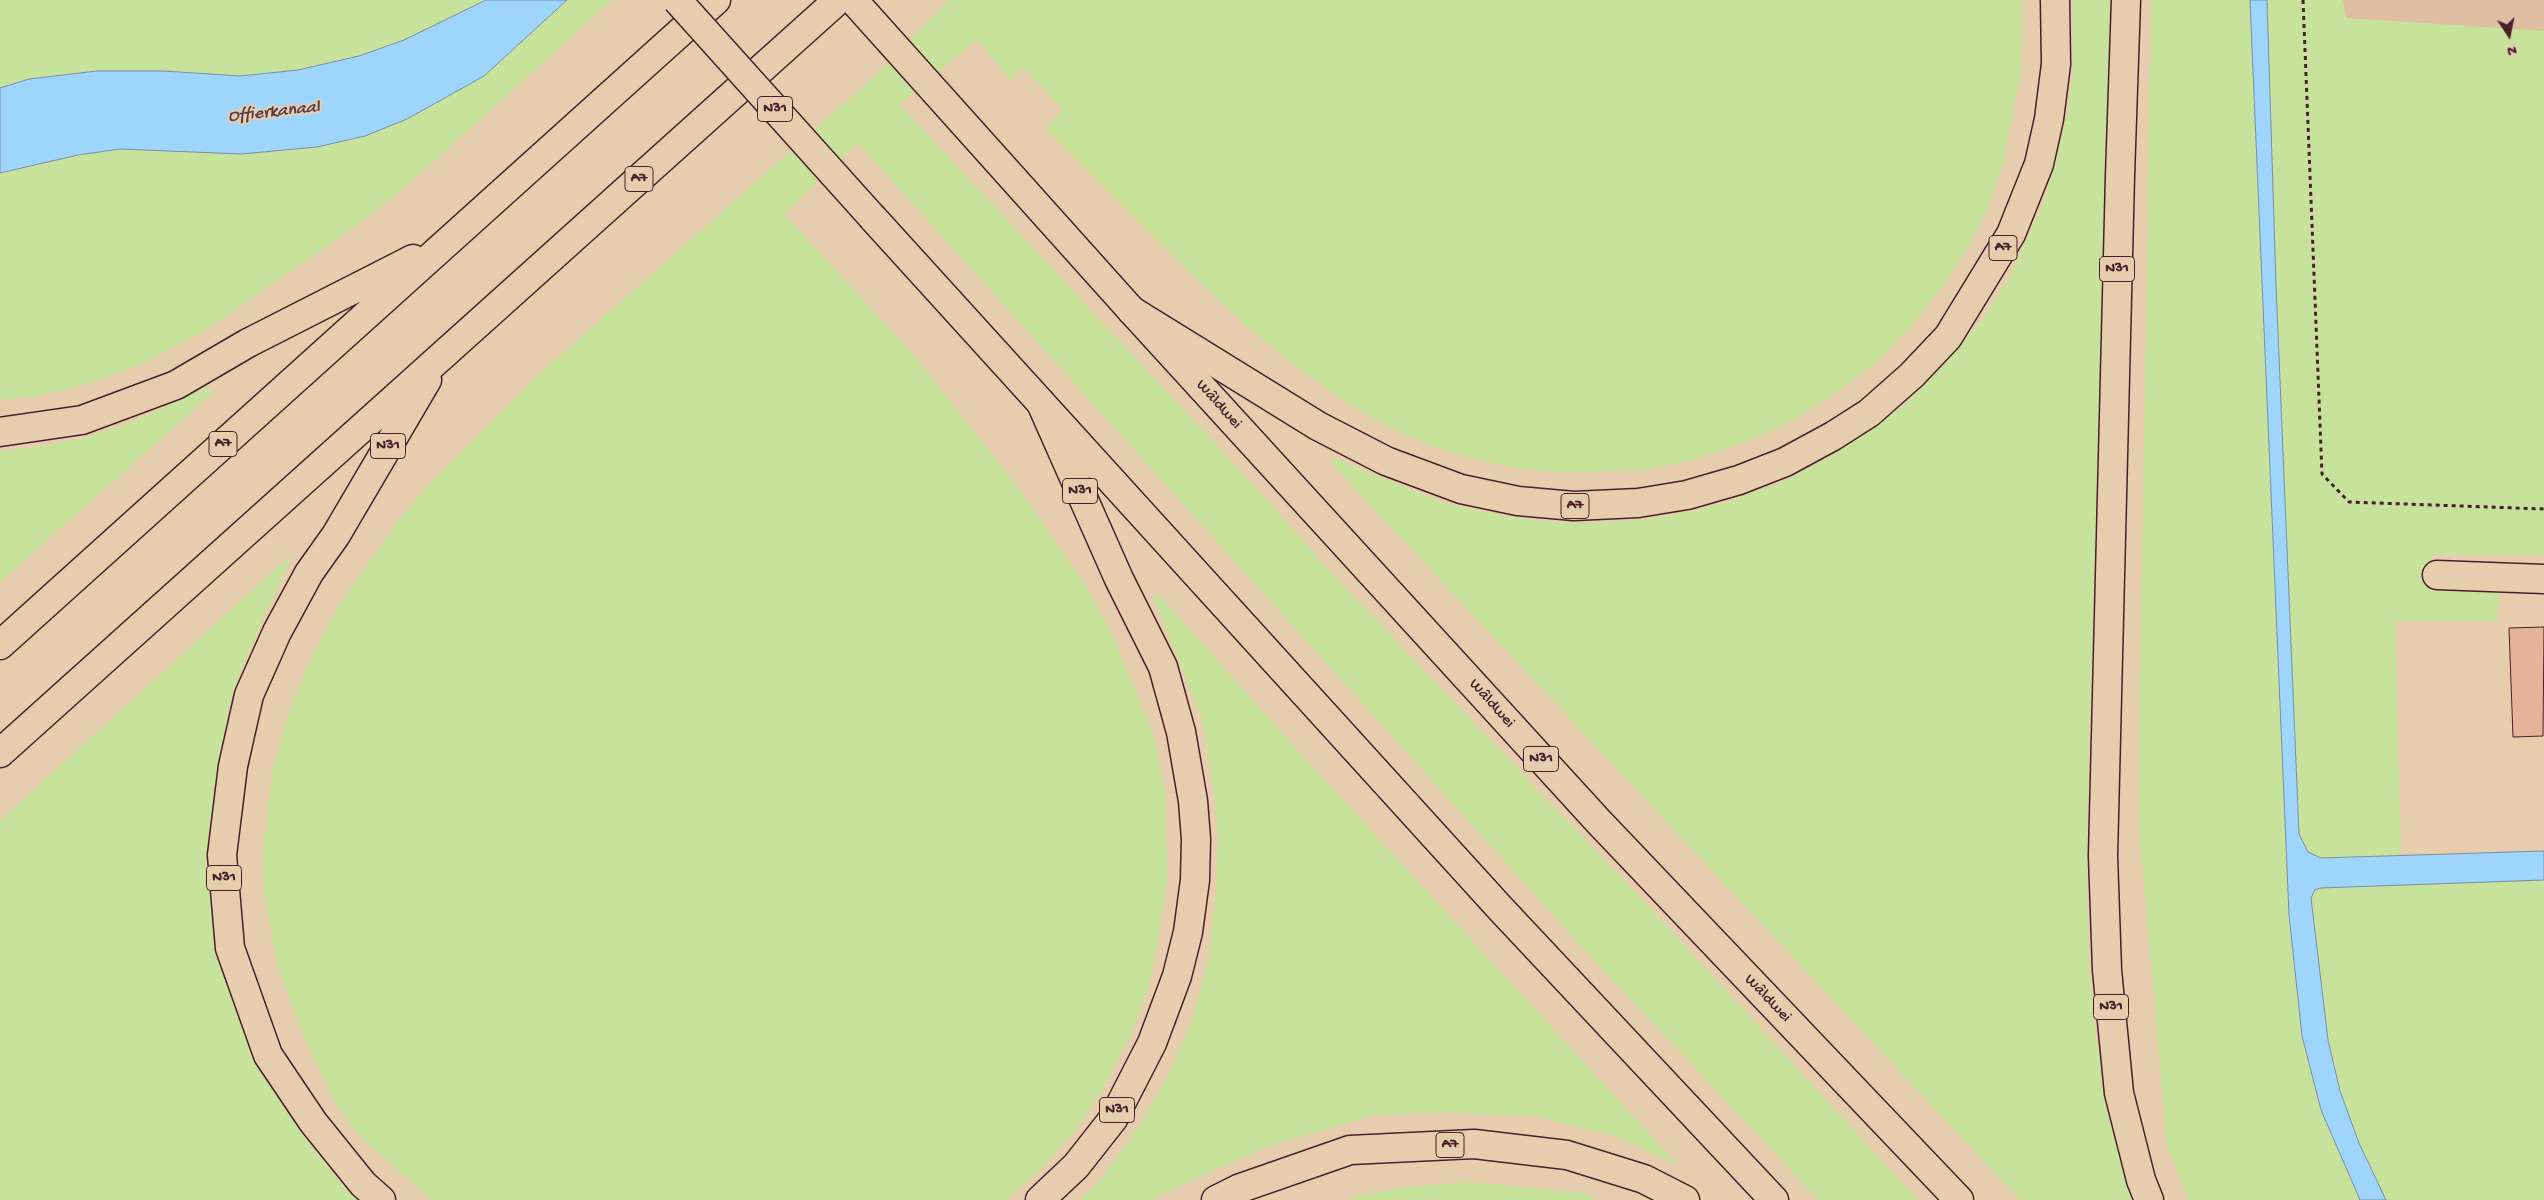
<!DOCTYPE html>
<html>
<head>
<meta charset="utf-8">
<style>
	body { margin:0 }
	#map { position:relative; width:2544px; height:1200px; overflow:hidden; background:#e5cdad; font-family:"Gochi Hand",sans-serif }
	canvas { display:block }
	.north { position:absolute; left:2484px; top:10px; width:50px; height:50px; -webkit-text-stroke:4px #e5cdad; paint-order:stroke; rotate:169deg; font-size:14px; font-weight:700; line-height:20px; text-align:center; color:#4a1f2b }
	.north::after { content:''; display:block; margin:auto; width:18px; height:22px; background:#4a1f2b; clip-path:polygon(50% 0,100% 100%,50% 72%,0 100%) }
</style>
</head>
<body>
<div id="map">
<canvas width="2544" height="1200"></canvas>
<div class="north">N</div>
</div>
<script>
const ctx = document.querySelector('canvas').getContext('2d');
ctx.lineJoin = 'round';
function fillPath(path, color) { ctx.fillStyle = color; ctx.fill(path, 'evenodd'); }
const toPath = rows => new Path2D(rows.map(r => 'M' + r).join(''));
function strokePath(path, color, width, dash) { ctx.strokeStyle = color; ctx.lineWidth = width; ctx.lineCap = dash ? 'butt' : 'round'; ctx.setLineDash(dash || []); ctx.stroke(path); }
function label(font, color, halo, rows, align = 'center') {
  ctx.font = font + ' "Gochi Hand",sans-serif'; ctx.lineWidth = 4; ctx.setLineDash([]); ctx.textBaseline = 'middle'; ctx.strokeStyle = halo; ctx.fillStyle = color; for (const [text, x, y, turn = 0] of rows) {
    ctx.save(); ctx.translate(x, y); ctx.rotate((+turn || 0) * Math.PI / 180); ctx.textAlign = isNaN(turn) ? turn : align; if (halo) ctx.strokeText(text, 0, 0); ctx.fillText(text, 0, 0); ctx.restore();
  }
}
fillPath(toPath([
	[2318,0,2544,0,2544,31,2317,17]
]), '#e0bea2');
fillPath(toPath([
	[0,0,486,0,404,40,359,56,298,70,240,76,164,71,97,71,29,79,0,88],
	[567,0,612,0,428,167,366,219,201,333,135,367,87,384,37,396,0,400,0,173,78,155,120,149,242,154,317,147,365,136,407,119,484,76],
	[949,0,2022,0,2023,30,2021,70,2004,160,1988,207,1965,253,1941,289,1913,324,1877,362,1833,395,1790,422,1751,440,1693,460,1645,470,1563,473,1521,469,1479,460,1437,448,1393,429,1347,403,1290,362,1244,324,1157,241,1045,129,1063,110,1023,67,1011,81,977,39,900,105,1250,481,1340,582,1656,914,1918,1200,1819,1200,1589,955,858,143,784,214,911,352,1014,482,1083,581,1112,633,1153,734,1166,794,1167,882,1159,938,1148,989,1129,1038,1102,1091,1075,1131,1039,1171,1006,1200,432,1200,356,1133,331,1096,298,1023,278,967,264,894,262,858,273,768,287,717,308,664,335,612,349,591,405,512,434,479,535,378,874,77],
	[2073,0,2112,0,2088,784,2087,885,2089,962,2096,1037,2107,1102,2133,1200,2020,1200,1331,463,1336,458,1440,501,1480,511,1536,520,1580,523,1637,520,1689,512,1733,500,1786,480,1834,454,1904,405,1942,366,1980,322,2006,283,2043,205,2066,119,2073,72],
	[2151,0,2250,0,2282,732,2321,1110,2360,1200,2188,1200,2167,1145,2138,817],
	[2267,0,2343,0,2346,18,2544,31,2544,555,2433,554,2434,589,2499,590,2497,621,2395,621,2401,855,2321,858,2308,852,2299,834,2276,285],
	[207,387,213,393,0,582,0,451,49,445,91,436,131,422],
	[293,553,245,660,229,705,212,819,212,883,220,949,238,1016,259,1066,308,1142,343,1185,360,1200,0,1200,0,821],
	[1152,594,1162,598,1300,753,1679,1166,1611,1135,1534,1116,1447,1113,1374,1115,1266,1147,1149,1200,1080,1200,1102,1178,1137,1129,1169,1074,1191,1023,1209,957,1216,890,1218,830,1213,787,1202,719],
	[2544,880,2544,1200,2386,1200,2359,1143,2340,1091,2328,1040,2311,898,2315,890,2320,888],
	[1473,1182,1582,1193,1599,1200,1345,1200,1366,1194,1415,1186]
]), '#c7e39b');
const water = toPath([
	[486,0,567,0,484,76,407,119,365,136,317,147,241,154,120,149,78,155,0,173,0,88,29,79,97,71,164,71,240,76,298,70,359,56,404,40,486,0],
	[2250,0,2267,0,2276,285,2299,834,2308,852,2321,858,2544,851,2544,880,2320,888,2315,890,2311,898,2328,1040,2340,1091,2359,1143,2386,1200,2360,1200,2321,1110,2302,1036,2289,915,2250,0]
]);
fillPath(water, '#9dd5fd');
strokePath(water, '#7c8ca9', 1);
const building = toPath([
	[2544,627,2543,736,2513,737,2509,628,2544,627]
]);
fillPath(building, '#e7b29a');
strokePath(building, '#4a1f2b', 1);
const minor = toPath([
	[2437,575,2544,579]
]);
const trunk = toPath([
	[853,0,1132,311,1599,822,1959,1200],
	[873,218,1499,907,1774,1200]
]);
const motorway = toPath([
	[2126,0,2120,176,2103,856,2107,970,2119,1093,2141,1180,2149,1200],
	[1132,311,1318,426,1386,461,1461,489,1518,501,1574,506,1638,503,1687,495,1739,480,1785,462,1833,436,1869,413,1912,375,1948,337,2011,234,2039,164,2049,119,2056,64,2055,0],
	[0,432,82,420,176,385,248,343,413,259],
	[0,645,716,0],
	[0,753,838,0],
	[381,1200,363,1184,313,1122,268,1055,230,948,222,855,233,766,249,695,277,632,309,573,336,535,427,380],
	[1040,1200,1076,1166,1113,1119,1152,1043,1177,976,1188,932,1195,880,1196,839,1193,801,1181,732,1163,667,1119,579,1041,403],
	[1216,1200,1238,1189,1350,1150,1474,1144,1567,1155,1644,1179,1685,1200]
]);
strokePath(minor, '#4a1f2b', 31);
strokePath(trunk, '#4a1f2b', 31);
strokePath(motorway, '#4a1f2b', 31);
strokePath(toPath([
	[2303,0,2322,474,2349,502,2544,509]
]), '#4a1f2b', 3, [4, 4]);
strokePath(minor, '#e5cdad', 28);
strokePath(trunk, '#e5cdad', 28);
strokePath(motorway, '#e5cdad', 28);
const trunkBridge = toPath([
	[677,0,873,218]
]);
strokePath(trunkBridge, '#4a1f2b', 31, []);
strokePath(trunkBridge, '#e5cdad', 28);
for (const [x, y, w] of [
	[775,109,35],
	[639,179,28],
	[2003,248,28],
	[2117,269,35],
	[223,444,28],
	[388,446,35],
	[1080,491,35],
	[1575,506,28],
	[1541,759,35],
	[224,878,35],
	[2111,1007,35],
	[1117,1110,35],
	[1450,1145,28]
]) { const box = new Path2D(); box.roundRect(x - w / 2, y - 12.5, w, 25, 4); ctx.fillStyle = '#e5cdad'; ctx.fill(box); strokePath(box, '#4a1f2b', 1); }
label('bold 15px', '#4a1f2b', null, [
	["N31",775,109],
	["A7",639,179],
	["A7",2003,248],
	["N31",2117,269],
	["A7",223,444],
	["N31",388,446],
	["N31",1080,491],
	["A7",1575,506],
	["N31",1541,759],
	["N31",224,878],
	["N31",2111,1007],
	["N31",1117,1110],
	["A7",1450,1145]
]);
label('16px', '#4a1f2b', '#e5cdad', [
	["Wâldwei",1218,405,48],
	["Wâldwei",1491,704,48],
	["Wâldwei",1767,999,46]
]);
label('italic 18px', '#563a4a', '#e5cdad', [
	["Offierkanaal",274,113,-6]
]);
</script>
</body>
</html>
